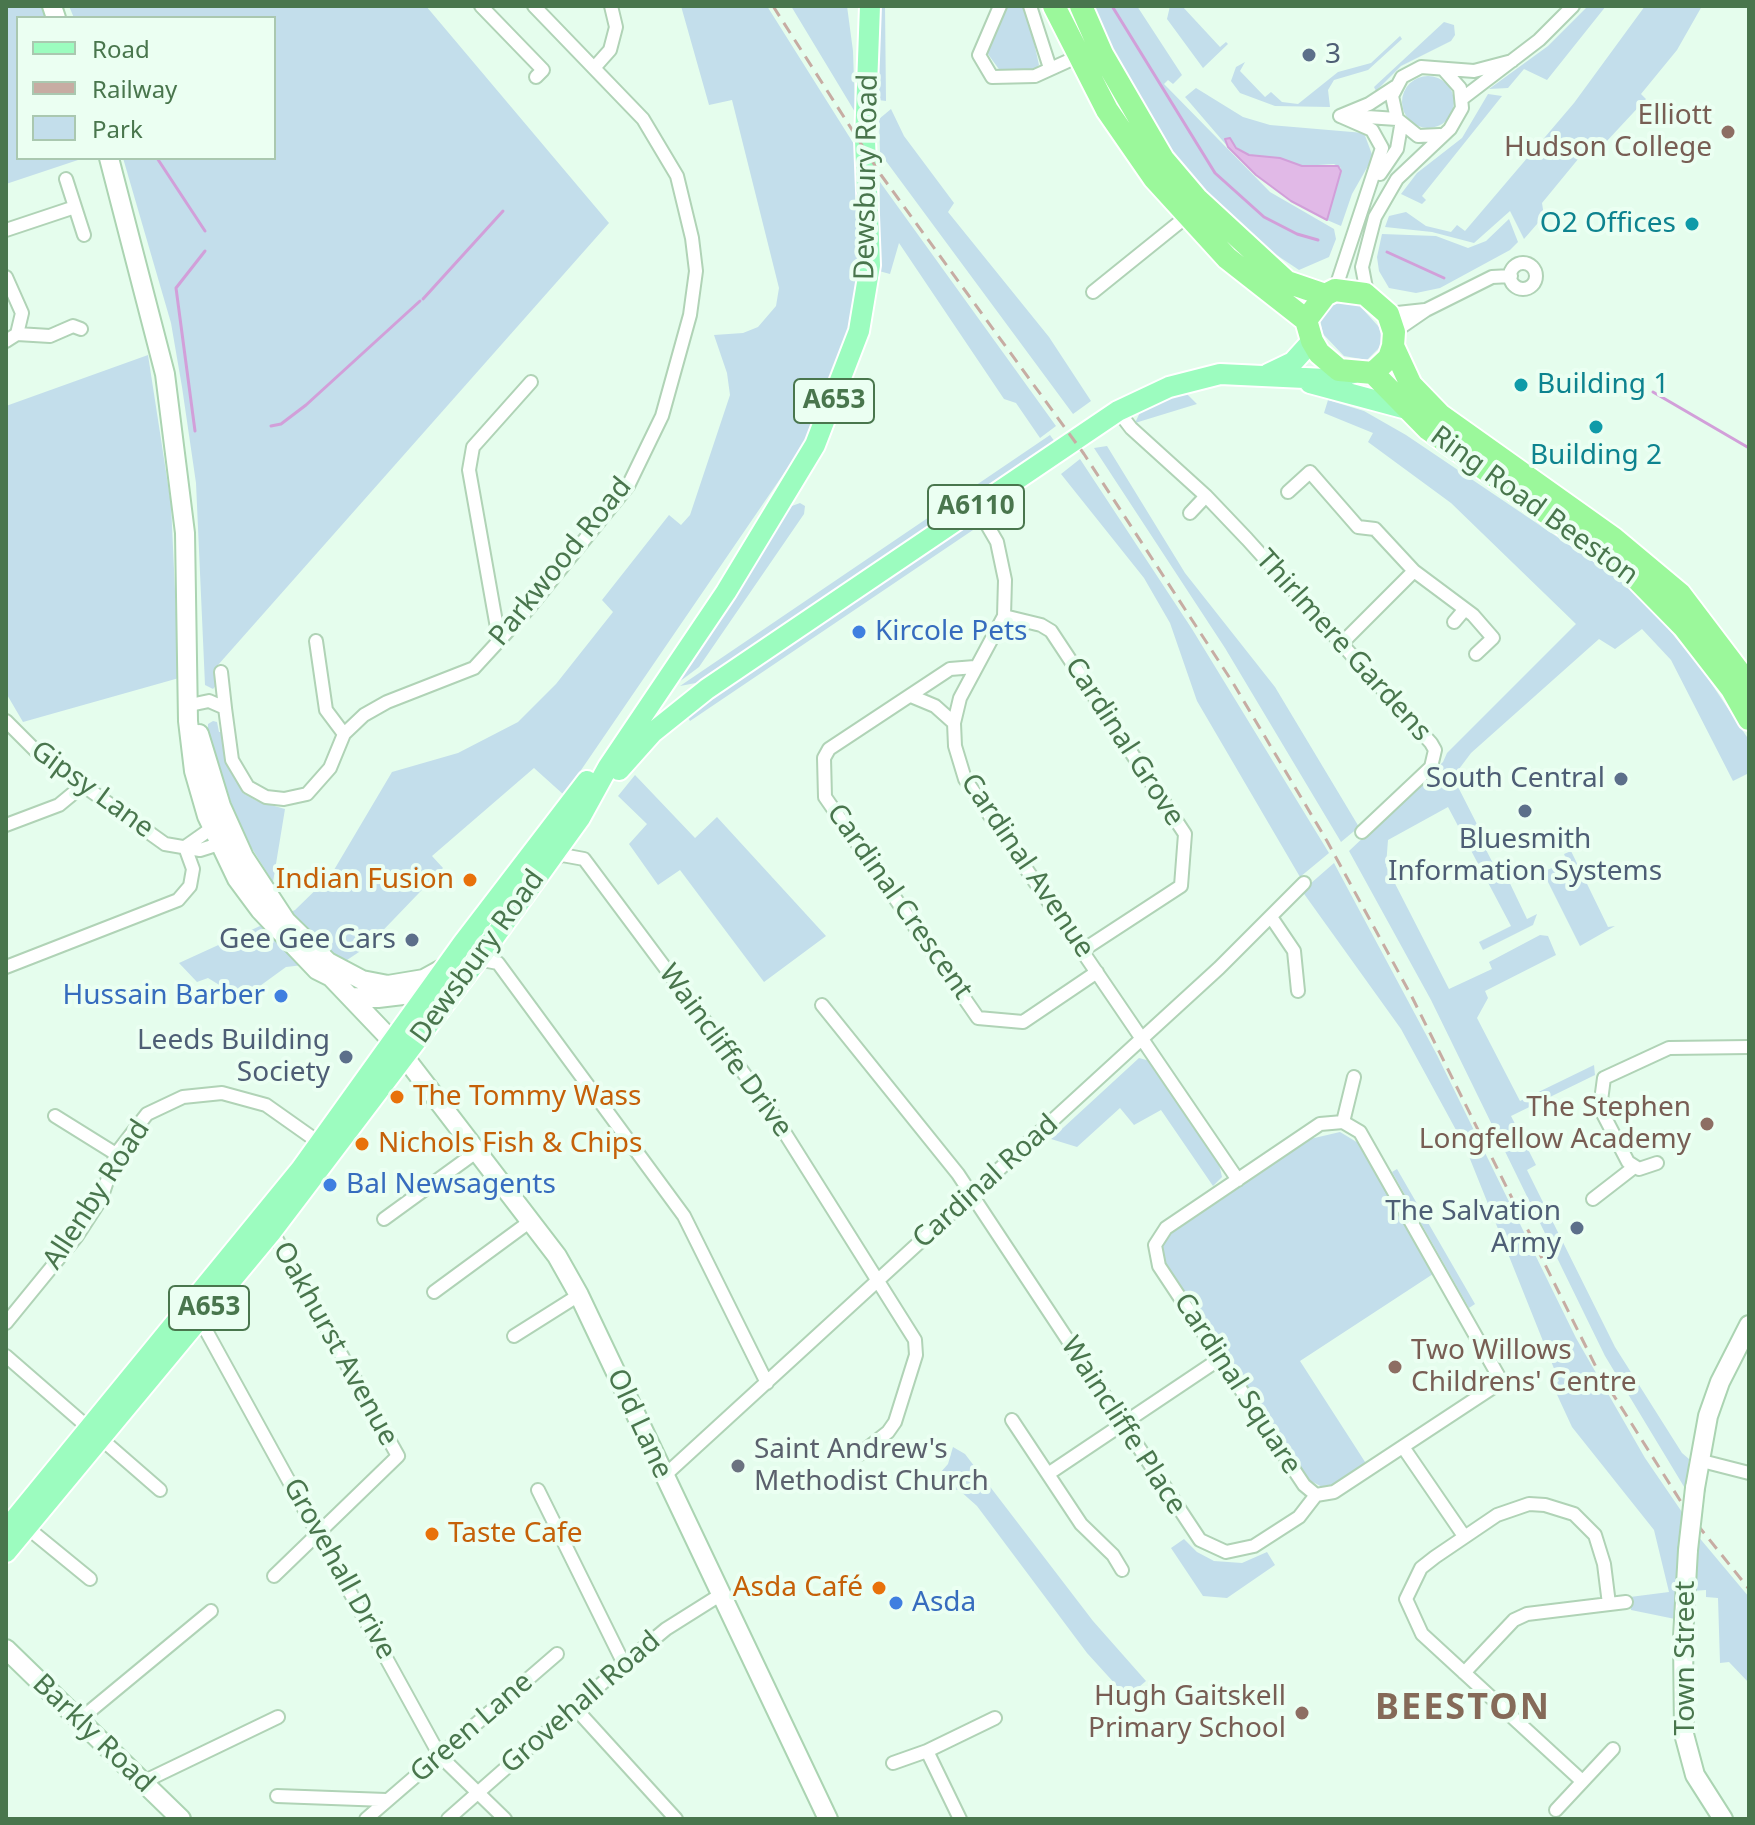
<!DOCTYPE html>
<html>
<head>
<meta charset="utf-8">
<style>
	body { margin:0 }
	#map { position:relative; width:1755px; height:1825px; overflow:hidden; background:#e5fded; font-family:"Noto Sans",sans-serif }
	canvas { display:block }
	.frame { position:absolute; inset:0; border:8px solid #49764d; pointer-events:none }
	.legend { position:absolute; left:16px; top:16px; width:260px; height:144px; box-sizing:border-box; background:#ebfff2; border:2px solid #aac8b0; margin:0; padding:10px 14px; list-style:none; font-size:24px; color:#49764d }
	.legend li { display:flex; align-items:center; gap:16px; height:40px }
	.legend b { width:40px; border:2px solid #aac8b0 }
</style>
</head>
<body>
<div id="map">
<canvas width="1755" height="1825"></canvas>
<div class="frame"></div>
<ul class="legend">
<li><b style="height:10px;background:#9cfcbf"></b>Road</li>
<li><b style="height:10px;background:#c7aca3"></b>Railway</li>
<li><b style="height:22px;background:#c3deeb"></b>Park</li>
</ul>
</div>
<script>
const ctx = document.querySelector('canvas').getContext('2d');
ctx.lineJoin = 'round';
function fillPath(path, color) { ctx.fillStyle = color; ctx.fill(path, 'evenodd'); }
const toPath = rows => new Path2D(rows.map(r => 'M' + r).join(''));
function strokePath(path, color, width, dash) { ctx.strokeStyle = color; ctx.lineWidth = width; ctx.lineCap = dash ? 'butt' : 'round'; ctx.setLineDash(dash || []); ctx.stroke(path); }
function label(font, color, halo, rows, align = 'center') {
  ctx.font = font + ' "Noto Sans",sans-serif'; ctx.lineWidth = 8; ctx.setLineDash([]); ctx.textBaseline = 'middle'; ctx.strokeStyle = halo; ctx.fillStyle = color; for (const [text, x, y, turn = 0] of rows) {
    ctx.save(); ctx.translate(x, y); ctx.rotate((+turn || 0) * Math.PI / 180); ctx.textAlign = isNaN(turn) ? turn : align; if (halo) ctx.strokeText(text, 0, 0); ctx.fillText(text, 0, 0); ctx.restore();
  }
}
fillPath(toPath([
	[6,6,43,6,47,18,18,18,18,158,84,158,6,184],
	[69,6,426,6,609,223,218,665,219,682,213,689,205,685,196,483,182,387,171,323,123,158,274,158,274,18,74,18],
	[681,6,767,6,857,149,860,206,858,276,847,337,833,382,806,441,564,795,534,768,432,856,443,868,368,946,347,960,286,967,242,999,208,978,197,982,179,963,295,910,331,875,392,772,458,753,518,722,556,684,613,612,602,600,669,515,681,525,690,515,730,395,727,373,714,335,743,333,758,327,776,306,779,288,732,100,709,105],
	[791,6,847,6,853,51,855,112],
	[876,6,885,6,886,101,878,100],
	[1026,6,1039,65,1032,72,1001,72,985,50,1005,7],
	[1086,6,1137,6,1182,75,1173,84,1168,80,1164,84,1270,192,1334,229,1336,239,1329,257,1299,270,1254,240,1209,196,1157,135],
	[1170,6,1182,6,1220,47,1226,42,1228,44,1203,68,1167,19],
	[1588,6,1606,6,1547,80,1524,69,1508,88,1489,89,1548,46],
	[1645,6,1702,6,1677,50,1641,94,1646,99,1606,142,1588,147,1542,203,1544,216,1524,239,1510,211,1474,243,1432,232,1385,227,1389,216,1406,212,1426,226,1451,232,1457,225,1465,231,1574,103],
	[1444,22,1454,25,1455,35,1451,41,1401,66,1376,91,1374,87],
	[1400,36,1402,39,1368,70,1334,80,1328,90,1330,107,1275,106,1240,93,1231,81,1236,67,1245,62,1240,71,1265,97,1271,92,1282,102,1298,104,1338,72,1371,63],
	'1402 102a26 26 0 1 1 52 0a26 26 0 1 1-52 0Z',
	[1196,88,1243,117,1270,125,1364,133,1373,157,1352,194,1341,226,1327,220,1341,168,1334,164,1302,166,1280,158,1249,155,1225,140,1228,147,1185,97],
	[1488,94,1502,96,1422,196,1426,200,1422,204,1401,194,1417,173,1462,138],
	[891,109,904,136,954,203,948,212,1049,337,1091,401,1073,414,880,153,879,119],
	[880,182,1056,426,1040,438,1016,403,1004,399,899,243,890,274,879,271],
	[1509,219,1518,242,1510,250,1440,288,1416,293,1389,288,1379,271,1377,257,1382,234,1436,236,1468,248,1486,241],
	[1342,301,1359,305,1379,327,1383,344,1367,360,1344,356,1323,334,1320,319,1326,308],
	[148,355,171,504,179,678,23,722,6,693,6,406],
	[1185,392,1197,404,1135,423,1142,408],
	[1328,400,1364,411,1406,435,1621,580,1662,621,1705,674,1749,740,1749,773,1733,781,1671,660,1642,629,1615,649,1599,639,1471,753,1453,777,1485,840,1482,842,1498,873,1504,871,1527,919,1537,914,1533,925,1483,950,1479,942,1511,926,1448,807,1388,840,1386,866,1449,989,1492,969,1489,962,1540,935,1548,936,1556,955,1485,991,1488,998,1477,1018,1520,1101,1594,1065,1595,1075,1511,1116,1536,1165,1527,1170,1615,1347,1682,1453,1689,1459,1686,1490,1605,1356,1431,1000,1349,851,1443,762,1447,753,1576,624,1451,503,1368,442,1373,433,1324,413],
	[1050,435,1055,442,701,682,680,686],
	[1107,446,1185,573,1275,687,1359,827,1341,842,1225,648,1094,448],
	[1080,459,1192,629,1329,853,1300,877,1197,701,1170,623,1144,578,1061,474],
	[800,503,805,506,804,514,699,667,679,682,676,679,789,507],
	[968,521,973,530,690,721,685,713],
	[213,721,217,722,219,732,223,732,225,760,243,793,257,801,285,809,273,882,251,847,232,805,208,733,208,724],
	[635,775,695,838,717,817,826,936,764,982,680,870,658,885,629,844,647,824,618,796],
	[1571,851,1608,927,1615,926,1580,946,1543,872,1567,861,1564,854],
	[1334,863,1437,1055,1576,1338,1645,1458,1684,1515,1675,1619,1631,1610,1630,1597,1669,1592,1654,1530,1572,1427,1553,1386,1559,1381,1466,1149,1471,1145,1468,1139,1462,1141,1401,1029,1302,891],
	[1139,1058,1150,1061,1219,1164,1222,1177,1213,1186,1161,1110,1134,1125,1120,1108,1077,1147,1051,1139],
	[1340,1132,1360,1144,1433,1274,1300,1361,1367,1465,1326,1489,1307,1479,1164,1262,1162,1247,1168,1234,1310,1139],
	[1397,1169,1475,1304,1469,1308,1392,1172],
	[953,1447,965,1454,1093,1621,1146,1681,1127,1697,1087,1653,977,1506,959,1490,941,1489,933,1481,948,1464],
	[1697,1535,1749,1597,1749,1683,1729,1662,1720,1663,1718,1598,1706,1597,1706,1590,1692,1591],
	[1184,1539,1197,1552,1214,1561,1242,1563,1267,1552,1275,1565,1227,1598,1203,1596,1171,1548]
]), '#c3deeb');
const water = toPath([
	[1230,138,1236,148,1249,155,1280,158,1302,166,1338,166,1341,171,1327,220,1291,201,1256,175,1228,147,1225,139,1230,138]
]);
fillPath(water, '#e1b9e7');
strokePath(water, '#d29fd9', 2);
strokePath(toPath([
	[1112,6,1215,173,1264,217,1297,234,1318,240],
	[157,158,205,231],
	[1387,252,1444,278],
	[423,299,503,211],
	[1653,392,1749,448],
	[271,426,281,424,306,405,420,301],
	[195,431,176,288,205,251]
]), '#d29fd9', 3);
const street = toPath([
	[481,6,543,70,536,77],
	[1000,6,979,55,992,77,1035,76,1079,56],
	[1030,6,1050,68],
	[594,68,610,50,616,27,611,6],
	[1463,98,1539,40,1573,6],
	[1340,116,1369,104,1395,87],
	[1352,116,1397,119],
	[1440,135,1418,136,1397,119,1392,96,1402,77,1421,67,1474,71,1512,61],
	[1380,174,1397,149,1401,126],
	[66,179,84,235],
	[6,230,75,207],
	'1510 276a13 13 0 1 1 26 0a13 13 0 1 1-26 0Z',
	[6,277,22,313,17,334,6,341],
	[1335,290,1382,148,1372,130,1340,116],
	[1093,292,1186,217],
	[1372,295,1366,288,1362,267,1375,217,1397,179,1450,129,1462,108,1460,88,1444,70],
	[1388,314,1425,310],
	[1394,332,1426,310,1492,277,1511,276],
	[17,334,50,336,73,326,81,329],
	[1118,411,1131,428,1206,496,1247,539,1431,743,1435,750,1431,767,1362,832],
	[1288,492,1310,472,1358,527,1375,529,1414,571,1473,615,1493,638,1476,654],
	[976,506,997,542,1005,580,1004,616,960,698,954,723,955,746,965,779,1238,1180],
	[1190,513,1206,496],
	[1004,616,1041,625,1051,631,1185,834,1181,886,1083,950],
	[1454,622,1465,609],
	[499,639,469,470,473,447,531,382],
	[316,641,326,710,344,734],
	[1340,645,1414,571],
	[975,667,950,669,829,749,824,758,825,797,978,1018,1023,1022,1097,972],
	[221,672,225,708],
	[911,696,935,706,954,723],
	[190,705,209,701,225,708,232,760,248,787,266,797,284,799,307,794,330,768,344,734,364,715,387,702,474,668,529,608,628,486,662,416,690,315,696,271,692,238,677,176,643,119,534,6],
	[6,721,38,753,165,844,200,850,219,844,223,838],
	[6,825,59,805,82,786],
	[185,847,212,828,220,828],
	[551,860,562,855,584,859,766,1103,915,1340,916,1355,895,1422,888,1432,860,1454],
	[1271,917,1294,951,1298,991],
	[477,959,498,963,684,1216,767,1383],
	[6,967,178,900,190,886,193,869,185,847],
	[822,1005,958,1174,1200,1540,1226,1552,1254,1546,1299,1517,1316,1495],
	[55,1116,116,1154],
	[1343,1122,1360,1132,1499,1377,1495,1386,1334,1492,1316,1495,1304,1485,1159,1266,1155,1245,1166,1228,1320,1124,1343,1122],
	[1343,1122,1354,1077],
	[1657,1163,1639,1169,1628,1162,1600,1108,1604,1078,1669,1048,1749,1047],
	[1593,1199,1633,1168],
	[384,1219,479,1150],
	[272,1231,398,1456,274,1576],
	[434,1292,532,1220],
	[197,1314,440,1756,505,1819],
	[6,1323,77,1236,101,1199,116,1154,147,1114,183,1097,222,1093,266,1105,324,1146],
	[514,1336,579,1295],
	[6,1356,160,1490],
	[1012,1420,1081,1524,1113,1555,1122,1570],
	[1403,1447,1464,1536],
	[1698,1460,1749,1473],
	[1048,1474,1221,1358],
	[663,1477,1219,968,1304,883],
	[538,1490,624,1664],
	[24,1525,90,1579],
	[1464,1673,1514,1620,1527,1614,1626,1602],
	[575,1708,676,1819],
	[78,1721,211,1611],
	[927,1751,960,1819],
	[893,1763,927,1751,995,1718],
	[1582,1781,1422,1634,1406,1599,1421,1568,1435,1557,1497,1515,1529,1504,1545,1505,1574,1514,1595,1535,1604,1564,1609,1604],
	[143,1782,278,1717],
	[277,1796,386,1800],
	[1556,1810,1613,1749],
	[366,1819,557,1654],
	[448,1819,624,1664,666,1629,720,1595]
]);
const secondary = toPath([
	[52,6,56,18],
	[109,158,165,374,185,533,188,721,194,771,207,816,237,879,260,910,317,970,331,977,393,1042,557,1256,579,1295,828,1819],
	[199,734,221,806,244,857,286,921,328,962,331,977],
	[328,962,362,980,388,985,424,979,444,968],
	[351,997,378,998,428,992],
	[1695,1488,1708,1416,1720,1382,1749,1325],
	[1688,1550,1683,1637,1684,1734,1695,1775,1723,1819],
	[6,1649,181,1819]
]);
const primary = toPath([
	[1268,374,1293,362,1312,341],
	[1310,383,1407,409],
	[619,770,652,733,707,689,1118,411,1169,387,1220,374,1326,379,1354,373],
	[6,1530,301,1169,463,943,587,781],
	[6,1552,272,1231,485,950,580,818,608,767,726,592,815,445,859,331,870,265,865,140,870,6]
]);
const highway = toPath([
	[1054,6,1107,110,1154,178,1227,258,1306,320],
	[1081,6,1102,54,1163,159,1197,199,1287,282,1325,295],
	[1335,290,1365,294,1388,314,1394,332,1393,346,1389,358,1373,373,1339,370,1319,353,1312,341,1306,320,1325,295,1335,290],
	[1393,346,1411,385,1440,415,1613,538,1680,594,1749,685],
	[1373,373,1428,429,1630,572,1684,627,1732,689,1749,719]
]);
strokePath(street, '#b0d3b6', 16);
strokePath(secondary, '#abd4b2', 22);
strokePath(primary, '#fff', 24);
strokePath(highway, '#fff', 26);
strokePath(street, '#fff', 12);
strokePath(secondary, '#fff', 18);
strokePath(primary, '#9cfcbf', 20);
strokePath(highway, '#9bf89b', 22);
strokePath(toPath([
	[773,6,881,175,1084,454,1233,683,1327,841,1412,997,1597,1369,1688,1513,1749,1589]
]), '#c7aca3', 3, [12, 8]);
const secondaryBridge = toPath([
	[1688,1550,1695,1488]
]);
strokePath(secondaryBridge, '#abd4b2', 22, []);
strokePath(secondaryBridge, '#fff', 18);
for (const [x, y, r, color] of [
	[1309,55,8,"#5c6f8a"],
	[1728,132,8,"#8d6e63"],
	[1692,224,8,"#0f9aa8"],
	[1521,385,8,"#0f9aa8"],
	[1596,427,8,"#0f9aa8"],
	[859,632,8,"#3f7fe0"],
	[1621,779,8,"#5c6f8a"],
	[1525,811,8,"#5c6f8a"],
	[470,880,8,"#e8710a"],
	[412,940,8,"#5c6f8a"],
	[281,996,8,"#3f7fe0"],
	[346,1057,8,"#5c6f8a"],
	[397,1097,8,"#e8710a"],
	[1707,1124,8,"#8d6e63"],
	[362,1144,8,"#e8710a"],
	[330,1185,8,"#3f7fe0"],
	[1577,1228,8,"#5c6f8a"],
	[1395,1367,8,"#8d6e63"],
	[738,1466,8,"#6b7280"],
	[432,1534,8,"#e8710a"],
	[879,1588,8,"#e8710a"],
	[896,1603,8,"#3f7fe0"],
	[1302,1713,8,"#8d6e63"]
]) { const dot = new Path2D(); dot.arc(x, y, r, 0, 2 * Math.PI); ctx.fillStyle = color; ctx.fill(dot); strokePath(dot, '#ebfff2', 3); }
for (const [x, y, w] of [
	[834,401,80],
	[976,507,96],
	[209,1308,80]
]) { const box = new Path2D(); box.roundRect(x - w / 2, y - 22, w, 44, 6); ctx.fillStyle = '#ebfff2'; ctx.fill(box); strokePath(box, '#49764d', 2); }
label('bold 26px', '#49764d', null, [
	["A653",834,401],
	["A6110",976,507],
	["A653",209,1308]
]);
label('28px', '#4e5e75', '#ebfff2', [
	["3",1325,55,"left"],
	["South Central",1605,779],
	["Bluesmith",1525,840,"center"],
	["Information Systems",1525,872,"center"],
	["Gee Gee Cars",396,940],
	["Leeds Building",330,1041],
	["Society",330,1073],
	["The Salvation",1561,1212],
	["Army",1561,1244]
], 'right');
label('28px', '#785e54', '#ebfff2', [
	["Elliott",1712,116],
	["Hudson College",1712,148],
	["The Stephen",1691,1108],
	["Longfellow Academy",1691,1140],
	["Two Willows",1411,1351,"left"],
	["Childrens' Centre",1411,1383,"left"],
	["Hugh Gaitskell",1286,1697],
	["Primary School",1286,1729]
], 'right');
label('28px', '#49764d', '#ebfff2', [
	["Dewsbury Road",867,177,-89],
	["Ring Road Beeston",1534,506,36],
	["Parkwood Road",561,562,-51],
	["Thirlmere Gardens",1343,646,48],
	["Cardinal Grove",1124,742,57],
	["Gipsy Lane",92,790,36],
	["Cardinal Avenue",1027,866,56],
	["Cardinal Crescent",899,902,55],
	["Dewsbury Road",478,957,-54],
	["Waincliffe Drive",725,1051,54],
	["Cardinal Road",986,1182,-42],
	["Allenby Road",97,1195,-57],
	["Oakhurst Avenue",335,1344,61],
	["Cardinal Square",1237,1384,57],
	["Old Lane",639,1424,65],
	["Waincliffe Place",1123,1426,57],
	["Grovehall Drive",339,1569,61],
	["Town Street",1686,1658,-90],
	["Grovehall Road",581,1703,-41],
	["Green Lane",472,1728,-41],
	["Barkly Road",93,1734,44]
]);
label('28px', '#0d838f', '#ebfff2', [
	["O2 Offices",1676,224],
	["Building 1",1537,385,"left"],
	["Building 2",1596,456,"center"]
], 'right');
label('28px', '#366cbe', '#ebfff2', [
	["Kircole Pets",875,632],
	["Hussain Barber",265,996,"right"],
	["Bal Newsagents",346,1185],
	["Asda",912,1603]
], 'left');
label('28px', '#c56008', '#ebfff2', [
	["Indian Fusion",454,880,"right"],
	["The Tommy Wass",413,1097],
	["Nichols Fish & Chips",378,1144],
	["Taste Cafe",448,1534],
	["Asda Café",863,1588,"right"]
], 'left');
label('28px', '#5b616d', '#ebfff2', [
	["Saint Andrew's",754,1450],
	["Methodist Church",754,1482]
], 'left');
ctx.letterSpacing = '2px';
label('bold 36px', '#856a58', '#ebfff2', [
	["BEESTON",1463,1709]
]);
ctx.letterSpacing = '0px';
</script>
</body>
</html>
